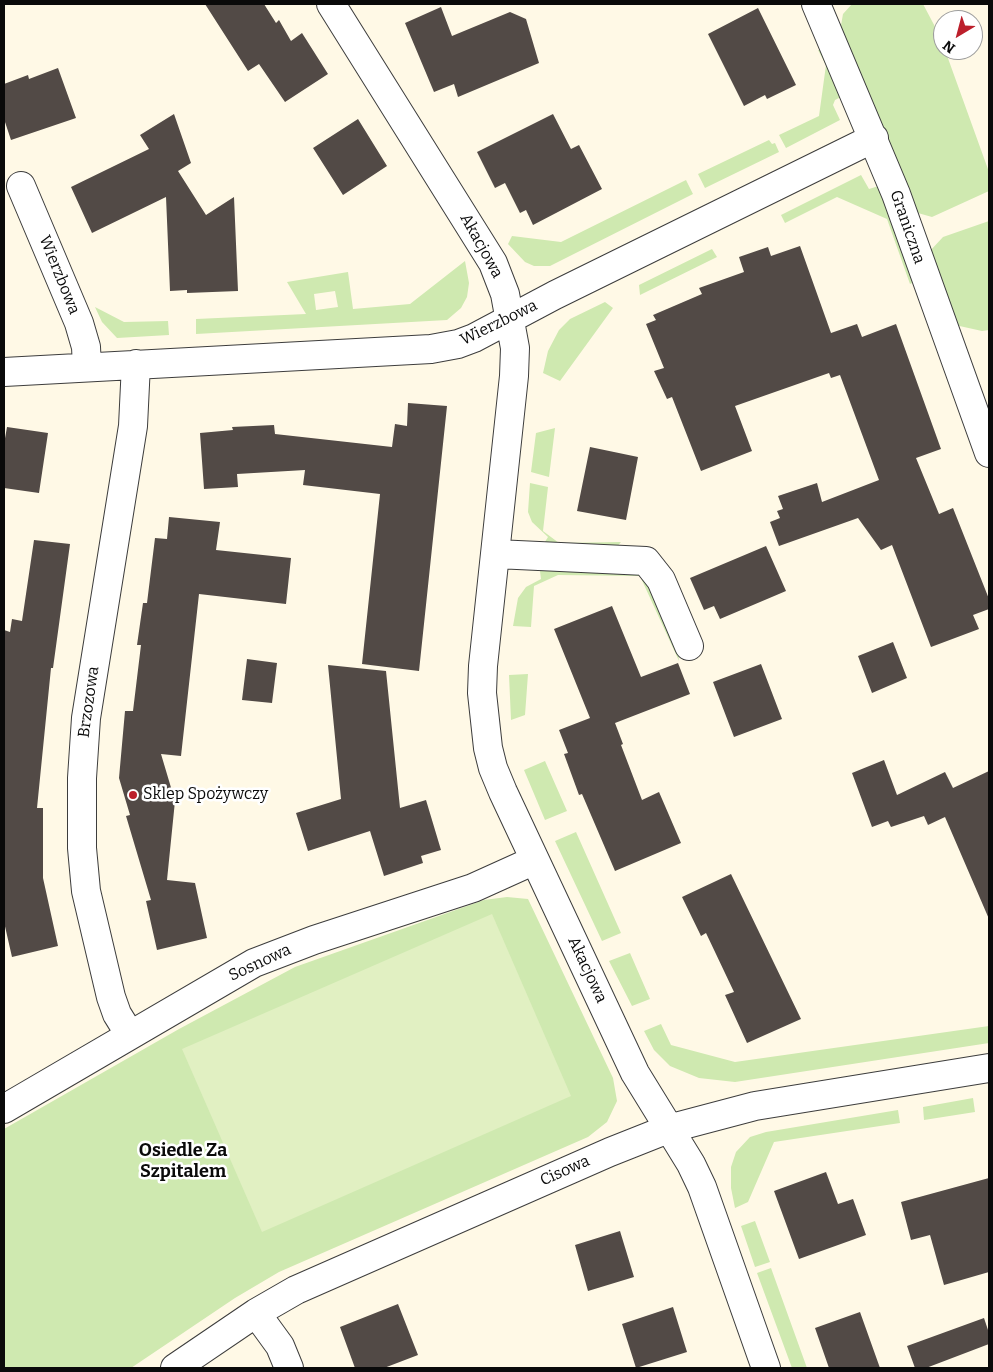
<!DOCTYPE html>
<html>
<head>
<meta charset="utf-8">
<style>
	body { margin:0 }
	#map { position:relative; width:993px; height:1372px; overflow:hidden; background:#fff9e6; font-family:Bitter,serif }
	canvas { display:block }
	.frame { position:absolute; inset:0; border:5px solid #0a0a0a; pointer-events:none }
	.north { position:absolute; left:933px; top:10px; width:50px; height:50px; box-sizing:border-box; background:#fff; border:1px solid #9d9d9d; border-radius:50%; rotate:217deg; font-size:14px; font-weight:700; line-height:20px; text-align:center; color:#0a0a0a }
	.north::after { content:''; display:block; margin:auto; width:18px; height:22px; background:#bc1f2b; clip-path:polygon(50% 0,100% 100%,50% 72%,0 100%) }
</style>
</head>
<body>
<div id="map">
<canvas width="993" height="1372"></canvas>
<div class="frame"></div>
<div class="north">N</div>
</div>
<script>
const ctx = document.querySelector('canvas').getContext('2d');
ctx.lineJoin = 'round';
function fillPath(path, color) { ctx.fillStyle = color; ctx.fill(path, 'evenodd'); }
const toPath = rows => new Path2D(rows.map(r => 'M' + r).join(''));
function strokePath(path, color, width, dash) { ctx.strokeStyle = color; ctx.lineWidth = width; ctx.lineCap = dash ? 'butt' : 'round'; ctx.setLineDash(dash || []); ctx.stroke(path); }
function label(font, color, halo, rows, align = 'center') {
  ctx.font = font + ' Bitter,serif'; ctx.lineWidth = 5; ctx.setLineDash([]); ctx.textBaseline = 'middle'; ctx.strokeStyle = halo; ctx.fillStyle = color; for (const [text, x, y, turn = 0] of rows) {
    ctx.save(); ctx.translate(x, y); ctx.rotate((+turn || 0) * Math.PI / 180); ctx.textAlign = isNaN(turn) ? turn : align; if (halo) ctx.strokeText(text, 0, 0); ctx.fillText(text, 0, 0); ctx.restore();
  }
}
fillPath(toPath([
	[852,4,923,4,941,38,943,50,945,50,989,172,989,191,932,217,918,213,908,204,873,104,840,31,843,14],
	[818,50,827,51,845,95,835,100,833,105,840,120,786,148,779,135,819,116,826,65],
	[769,140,772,144,775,143,779,152,705,188,698,174],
	[861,175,869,189,882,185,916,281,910,284,887,219,837,197,785,223,781,215],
	[686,180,693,194,550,266,534,266,525,262,508,244,512,236,561,242],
	[989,221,989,330,982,331,955,325,929,252,943,237],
	[712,249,717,257,640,295,639,285],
	[465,261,469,283,467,297,461,308,447,320,196,334,196,319,306,314,287,282,348,272,353,309,410,304],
	[335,291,338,307,316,310,314,294],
	[605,302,613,308,560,381,543,373,548,351,559,330,570,319],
	[95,307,124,322,168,321,169,335,117,338,102,322],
	[555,428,549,477,531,472,536,433],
	[530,483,548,487,543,531,559,543,621,542,616,548,543,545,548,537,532,522,528,512],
	[545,570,644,572,678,651,679,661,640,576,558,575,534,586,531,627,513,626,518,598,526,587,541,579,540,571],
	[528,674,525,715,511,720,509,675],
	[545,761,567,811,545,820,524,770],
	[576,832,621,933,602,941,555,841],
	[507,897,528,899,613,1078,617,1101,607,1122,588,1137,279,1272,235,1298,131,1368,4,1368,4,1129,179,1029,295,967,484,900],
	[630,953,650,999,632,1006,609,961],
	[661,1024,671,1045,735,1062,989,1026,989,1043,735,1082,699,1078,670,1066,654,1050,644,1031],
	[973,1098,975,1112,924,1120,923,1107],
	[898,1110,900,1123,774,1142,748,1202,735,1208,731,1188,731,1167,736,1152,750,1137,766,1132],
	[755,1221,770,1262,755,1267,741,1226],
	[771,1268,807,1368,792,1368,757,1273]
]), '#cfe9b0');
fillPath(toPath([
	[492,914,571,1096,262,1232,182,1049]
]), '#e1f0c2');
fillPath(toPath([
	[205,4,264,4,276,23,279,20,291,41,302,33,328,74,285,102,259,64,248,71],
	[441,7,452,36,510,12,526,19,539,63,458,97,454,84,434,92,405,23],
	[758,8,796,85,767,99,765,95,744,106,708,34],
	[58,68,76,118,11,140,4,119,4,84,28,75,29,79],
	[174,114,191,163,178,171,206,215,234,197,238,291,187,293,187,290,170,291,166,197,92,233,71,187,149,149,140,135],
	[553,114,571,149,579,145,602,189,533,225,526,210,520,213,505,183,495,188,477,152],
	[358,119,387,166,343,195,313,148],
	[800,246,831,333,857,324,862,337,896,324,941,449,916,458,939,514,953,508,989,599,989,609,973,615,979,629,931,647,892,545,881,550,858,518,779,546,770,522,780,518,777,511,783,509,778,496,817,483,822,502,879,480,840,375,831,378,829,373,735,406,752,451,701,471,672,397,667,399,654,371,664,368,646,324,656,320,653,315,702,294,699,288,744,272,739,257,768,247,771,256],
	[408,403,447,406,419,671,362,664,380,494,303,485,305,470,237,474,238,487,204,489,200,433,233,430,232,427,274,425,275,434,392,447,395,424,407,426],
	[7,427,48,433,39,493,4,488,4,444],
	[590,447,638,457,626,520,577,511],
	[169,517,220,522,216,550,291,558,286,604,199,594,181,756,161,754,175,801,167,880,195,883,207,938,157,950,146,901,151,900,126,816,130,815,119,778,125,711,133,711,141,645,137,645,143,603,147,603,155,538,167,539],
	[34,540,70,544,53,668,51,668,37,808,43,808,43,878,58,946,12,957,4,922,4,630,10,632,12,619,22,621],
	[766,546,786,591,720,619,714,606,704,610,690,578],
	[612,606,641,677,678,663,690,694,615,723,623,744,621,745,642,800,659,792,681,843,615,871,582,794,579,795,564,754,568,753,559,730,590,718,554,629],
	[893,642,907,678,872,693,858,656],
	[247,659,277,663,272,703,242,700],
	[761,664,782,719,734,737,713,682],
	[328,665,386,671,400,808,426,800,441,850,421,856,423,863,384,876,370,831,308,851,296,813,341,799],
	[884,760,897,795,945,772,953,788,989,771,989,919,945,817,928,825,924,816,891,827,888,821,872,827,852,773],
	[731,874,801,1019,747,1043,725,995,734,992,706,933,701,936,682,897],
	[826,1172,838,1204,853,1199,866,1235,799,1259,774,1191],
	[989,1178,989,1272,944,1285,930,1235,911,1240,901,1202],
	[620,1231,634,1277,588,1291,575,1245],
	[398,1304,418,1355,384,1368,355,1368,340,1327],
	[673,1307,687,1352,636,1368,622,1324],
	[860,1312,880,1368,829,1368,815,1328],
	[984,1318,989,1333,989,1344,926,1368,915,1368,907,1346]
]), '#524a46');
const street = toPath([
	[331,4,493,263,505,294,515,348,514,376,483,666,482,693,488,748,493,768,503,792,635,1073,691,1164,702,1187,766,1368],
	[816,4,896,194,989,453],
	[21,186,79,323,86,347,87,367],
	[4,372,431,349,458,344,474,338,555,295,874,138],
	[496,554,646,561,661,580,689,646],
	[130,1035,117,1014,111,997,86,891,82,848,82,778,86,718,133,426,136,364],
	[4,1109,254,963,314,940,473,888,535,860],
	[256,1313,280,1346,289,1368],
	[175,1368,256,1313,296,1290,610,1152,668,1129,755,1106,989,1068]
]);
strokePath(street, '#3d3d3d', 30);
strokePath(street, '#fff', 28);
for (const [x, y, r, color] of [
	[133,795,5,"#bc1f2b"]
]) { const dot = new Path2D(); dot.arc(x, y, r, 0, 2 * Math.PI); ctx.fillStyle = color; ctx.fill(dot); strokePath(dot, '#fff', 2); }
label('16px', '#0a0a0a', '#fff', [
	["Graniczna",907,227,71],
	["Akacjowa",481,246,61],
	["Wierzbowa",59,275,68],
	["Wierzbowa",499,323,-26],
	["Brzozowa",89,702,-82],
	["Sosnowa",260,963,-25],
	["Akacjowa",587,970,65],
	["Cisowa",565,1171,-24]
]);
label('16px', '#0a0a0a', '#fff', [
	["Sklep Spożywczy",143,795]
], 'left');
label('bold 18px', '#0a0a0a', '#fff', [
	["Osiedle Za",183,1151],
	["Szpitalem",183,1172]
]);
</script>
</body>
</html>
